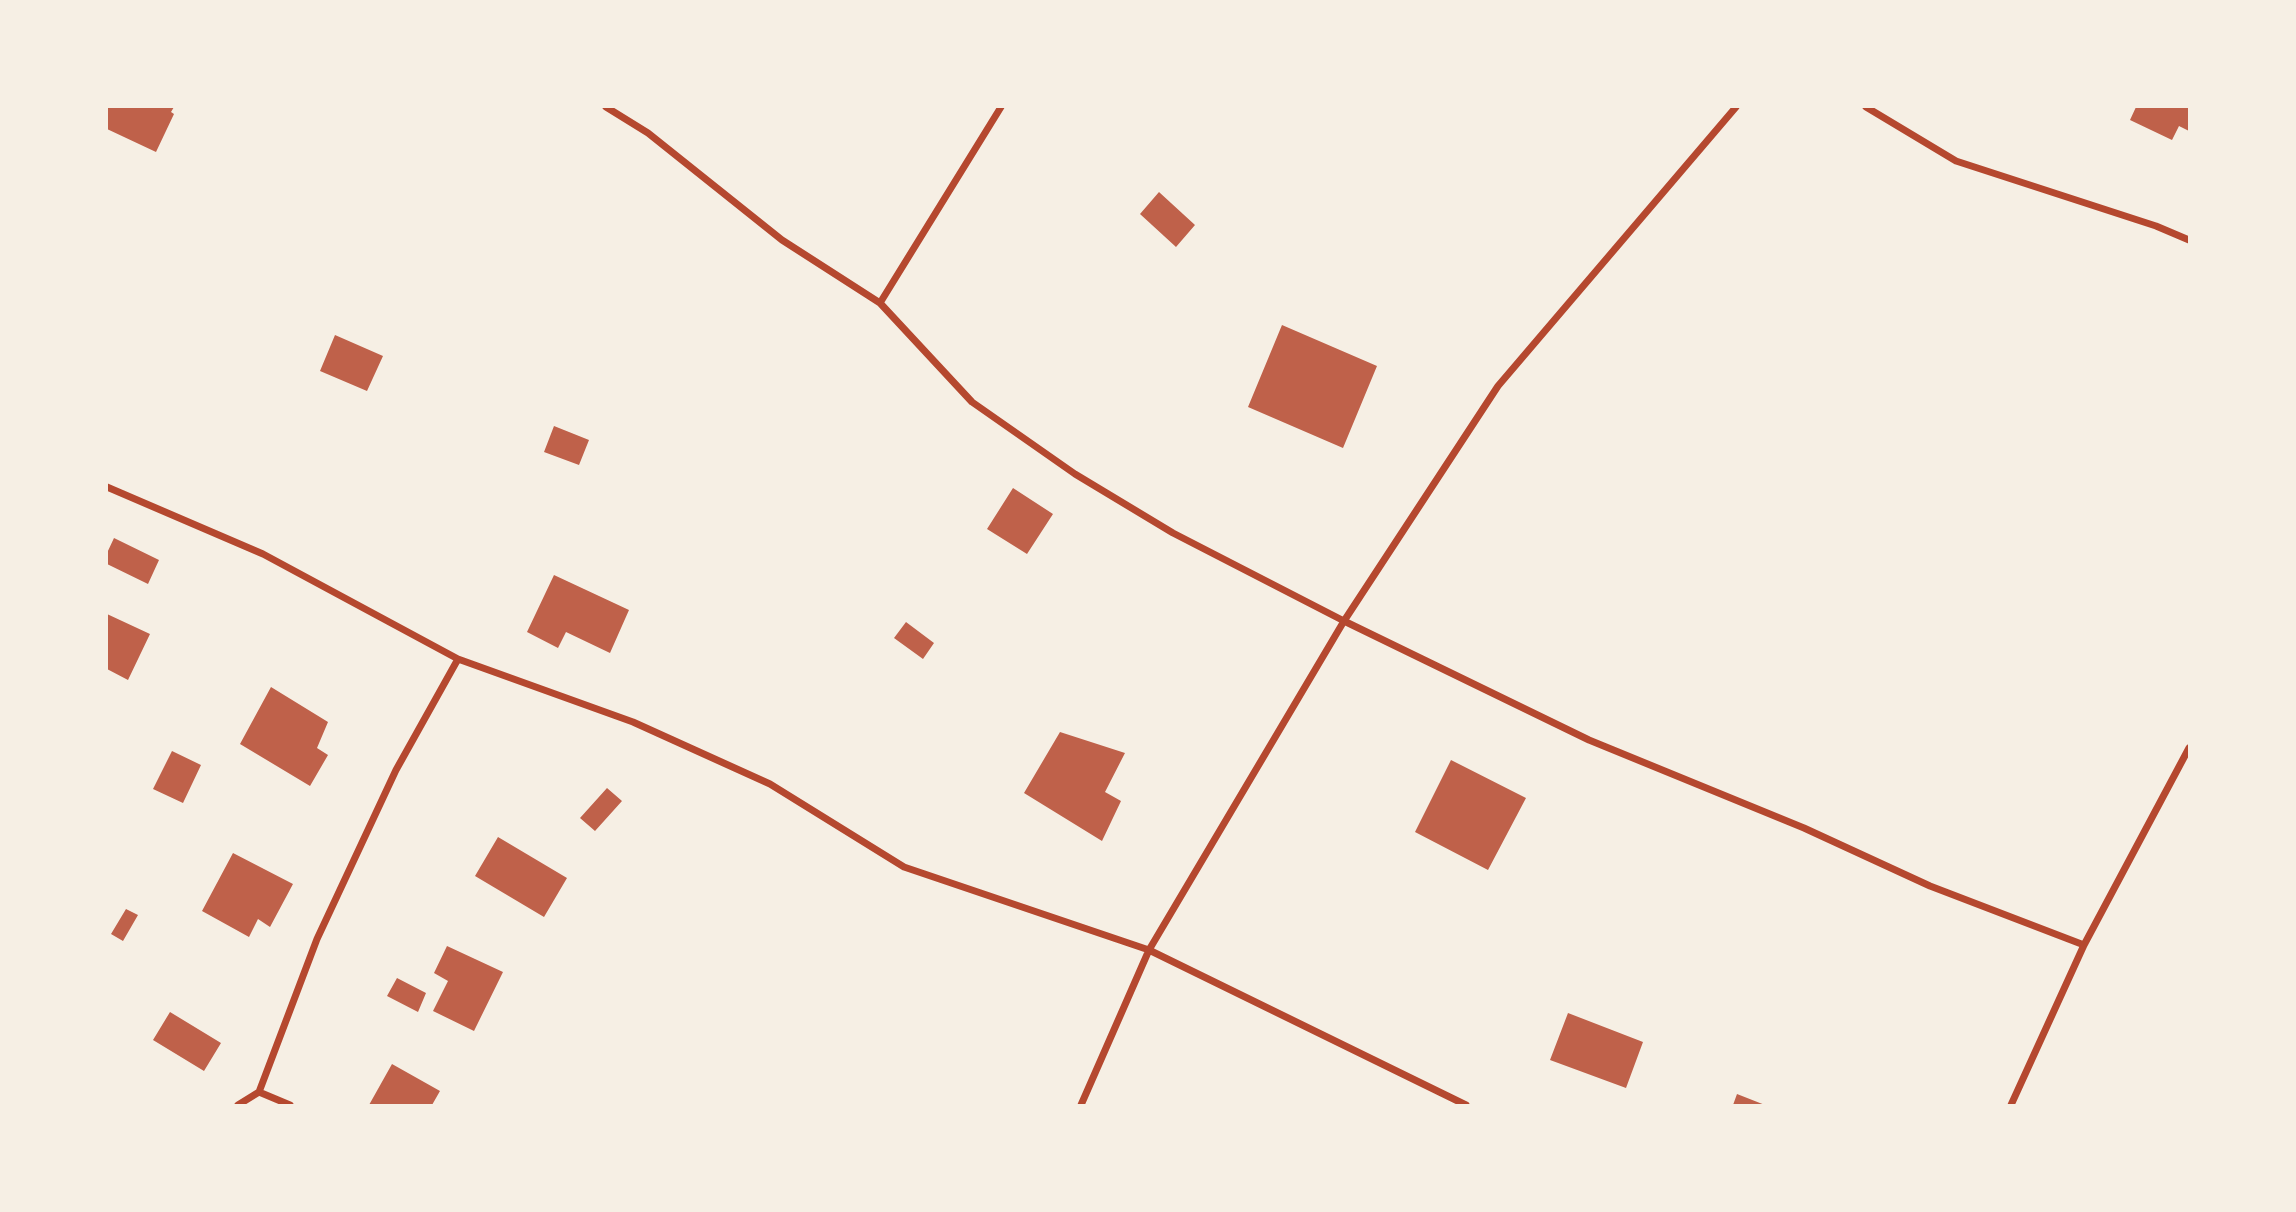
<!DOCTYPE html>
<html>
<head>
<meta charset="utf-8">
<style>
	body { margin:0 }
	#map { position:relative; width:2296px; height:1212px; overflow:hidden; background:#f6efe4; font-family:"Sofia Sans Condensed",sans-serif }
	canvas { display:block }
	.frame { position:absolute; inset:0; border:108px solid #f6efe4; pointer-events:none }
</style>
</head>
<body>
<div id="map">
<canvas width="2296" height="1212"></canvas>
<div class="frame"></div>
</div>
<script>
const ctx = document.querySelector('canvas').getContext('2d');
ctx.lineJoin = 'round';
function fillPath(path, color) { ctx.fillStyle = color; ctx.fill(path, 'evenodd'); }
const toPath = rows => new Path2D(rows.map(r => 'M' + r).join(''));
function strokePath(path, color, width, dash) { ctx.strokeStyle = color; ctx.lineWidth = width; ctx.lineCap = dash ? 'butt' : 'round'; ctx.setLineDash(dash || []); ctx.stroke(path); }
fillPath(toPath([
	[107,107,174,107,171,112,174,114,156,152,107,129],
	[2136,107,2189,107,2189,131,2179,126,2172,140,2130,120],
	[1159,192,1195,225,1176,247,1140,214],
	[1282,325,1377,366,1343,448,1248,407],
	[335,335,383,356,367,391,320,371],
	[554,426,589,440,579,465,544,452],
	[1013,488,1053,514,1027,554,987,529],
	[114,538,159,560,148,584,107,564,107,553],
	[554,575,629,610,610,653,566,632,558,648,527,632],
	[107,614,150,634,128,680,107,669],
	[906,622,934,643,923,659,894,638],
	[271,687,328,722,317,748,328,755,310,786,240,744],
	[1060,732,1125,753,1105,792,1121,801,1102,841,1024,793],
	[172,751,201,765,183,803,153,789],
	[1451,760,1526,798,1488,870,1415,832],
	[607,788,622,801,595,831,580,818],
	[498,837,567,878,544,917,475,876],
	[233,853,293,884,270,927,258,919,249,937,202,911],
	[126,909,138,915,123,941,111,934],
	[447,946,503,972,474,1031,433,1011,448,981,434,973],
	[397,978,426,993,418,1012,387,996],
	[170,1012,221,1043,204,1071,153,1040],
	[1568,1013,1643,1042,1626,1088,1550,1060],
	[392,1064,440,1091,432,1105,369,1105],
	[1737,1094,1765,1105,1733,1105]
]), '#bf614a');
strokePath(toPath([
	[606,107,648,133,782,240,880,303,972,402,1075,474,1173,533,1344,621,1589,740,1804,828,1930,886,2084,945],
	[1866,107,1956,161,2156,226,2189,240],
	[880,303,1001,107],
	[107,487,263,554,458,659,633,722,770,784,904,867,1149,950,1466,1105],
	[259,1092,290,1105],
	[238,1105,259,1092,317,939,396,770,458,659],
	[1081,1105,1149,950,1344,621,1498,386,1736,107],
	[2011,1105,2084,945,2189,748]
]), '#b5482f', 7);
</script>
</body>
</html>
